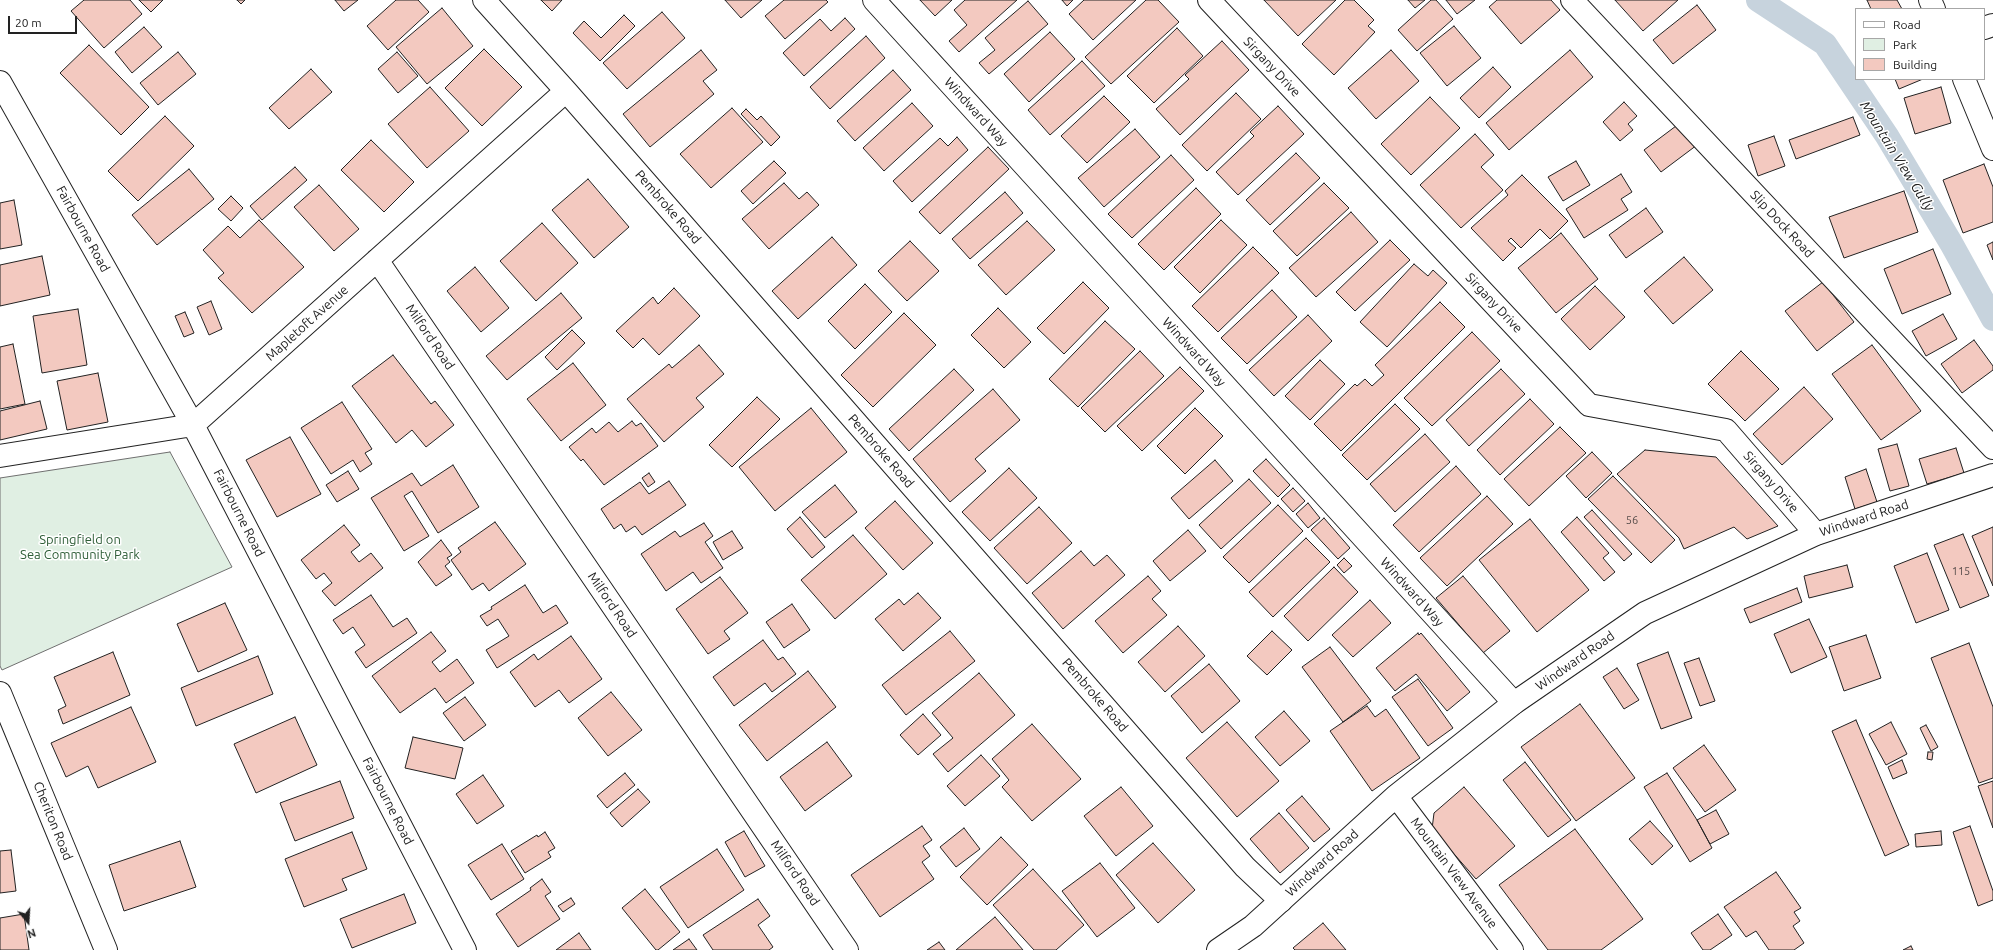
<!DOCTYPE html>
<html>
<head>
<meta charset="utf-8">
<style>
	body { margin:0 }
	#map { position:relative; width:1993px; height:950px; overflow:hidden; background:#fff; font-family:Ubuntu,sans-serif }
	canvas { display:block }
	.legend { position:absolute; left:1855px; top:8px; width:130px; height:72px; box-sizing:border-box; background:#fff; border:1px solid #a7a7a7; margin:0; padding:5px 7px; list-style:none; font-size:12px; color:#222 }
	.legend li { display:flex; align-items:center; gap:8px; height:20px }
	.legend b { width:20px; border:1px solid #a7a7a7 }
	.north { position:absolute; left:8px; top:902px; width:40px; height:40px; -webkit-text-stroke:3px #fff; paint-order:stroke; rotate:162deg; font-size:11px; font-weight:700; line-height:16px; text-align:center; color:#222 }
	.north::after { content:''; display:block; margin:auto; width:14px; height:18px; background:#222; clip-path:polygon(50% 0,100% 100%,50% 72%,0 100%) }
	.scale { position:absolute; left:8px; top:16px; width:69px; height:18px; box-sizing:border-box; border:2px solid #222; border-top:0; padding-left:5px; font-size:12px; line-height:14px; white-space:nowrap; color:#222; -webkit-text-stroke:3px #fff; paint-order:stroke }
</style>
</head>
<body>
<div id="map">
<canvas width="1993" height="950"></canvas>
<ul class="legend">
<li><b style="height:5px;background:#fff"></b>Road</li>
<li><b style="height:11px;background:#e0efe3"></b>Park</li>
<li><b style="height:11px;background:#f3c9c0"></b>Building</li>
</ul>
<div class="north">N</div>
<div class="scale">20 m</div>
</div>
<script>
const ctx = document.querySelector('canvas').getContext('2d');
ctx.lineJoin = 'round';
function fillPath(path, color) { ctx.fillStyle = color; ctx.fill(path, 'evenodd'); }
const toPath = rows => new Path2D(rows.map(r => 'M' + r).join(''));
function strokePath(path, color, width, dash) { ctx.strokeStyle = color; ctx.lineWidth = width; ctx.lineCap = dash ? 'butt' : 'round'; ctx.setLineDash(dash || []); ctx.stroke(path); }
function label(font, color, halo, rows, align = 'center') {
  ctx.font = font + ' Ubuntu,sans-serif'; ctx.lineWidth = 3; ctx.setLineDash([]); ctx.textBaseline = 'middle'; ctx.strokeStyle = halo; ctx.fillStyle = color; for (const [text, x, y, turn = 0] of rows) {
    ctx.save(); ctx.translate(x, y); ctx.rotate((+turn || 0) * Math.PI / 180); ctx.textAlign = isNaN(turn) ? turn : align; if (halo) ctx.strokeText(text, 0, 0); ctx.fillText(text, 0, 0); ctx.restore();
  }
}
const green = toPath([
	[170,452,232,567,2,670,0,666,0,478,170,452]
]);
fillPath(green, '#e0efe3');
strokePath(green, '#6f6f6f', 1);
strokePath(toPath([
	[1758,0,1825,44,1887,136,1951,243,1993,319]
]), '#c7d3dd', 24);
const building = toPath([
	[84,0,130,0,142,14,104,48,71,11,84,0],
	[139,0,163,0,151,12,139,0],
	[237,0,245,0,241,4,237,0],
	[335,0,358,0,344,11,335,0],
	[396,0,418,0,429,12,388,50,367,26,396,0],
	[541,0,562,0,552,11,541,0],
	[725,0,762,0,741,18,725,0],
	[784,0,826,0,828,2,785,39,765,16,784,0],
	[920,0,952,0,935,16,920,0],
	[965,0,1017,0,959,52,949,41,967,25,954,10,965,0],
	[1062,0,1073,0,1067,6,1062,0],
	[1084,0,1136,0,1093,40,1069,14,1084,0],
	[1146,0,1158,0,1179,22,1111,84,1085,57,1146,0],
	[1264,0,1336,0,1298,36,1264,0],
	[1345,0,1354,0,1374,20,1368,26,1375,32,1334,75,1302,44,1345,0],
	[1408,0,1425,0,1415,8,1408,0],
	[1431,0,1436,0,1453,19,1417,51,1398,30,1431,0],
	[1446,0,1475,0,1457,14,1446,0],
	[1497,0,1551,0,1560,10,1521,44,1489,7,1497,0],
	[1615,0,1678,0,1643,31,1615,0],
	[1867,0,1897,0,1902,9,1871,9,1867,0],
	[1028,1,1048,24,989,74,979,63,995,50,985,38,1028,1],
	[1697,5,1716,30,1673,64,1653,40,1697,5],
	[442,8,473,46,427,84,396,47,442,8],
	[662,12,685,38,627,89,603,63,662,12],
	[624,15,635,26,600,61,573,33,584,21,601,38,624,15],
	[845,18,855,29,804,76,783,53,820,19,831,31,845,18],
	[1454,26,1481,58,1447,86,1420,53,1454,26],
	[144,27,162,47,132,73,115,52,144,27],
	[1177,28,1203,56,1154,103,1127,76,1177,28],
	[1050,32,1075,59,1029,102,1004,74,1050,32],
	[866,36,885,58,830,109,810,87,866,36],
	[1222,41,1249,70,1180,135,1156,109,1189,79,1185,75,1222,41],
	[89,45,149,107,121,135,60,73,89,45],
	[484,49,522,87,482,126,445,88,484,49],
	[701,50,717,70,703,81,714,94,650,147,623,114,701,50],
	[1391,50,1419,81,1376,119,1348,88,1391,50],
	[1570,50,1593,77,1509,150,1486,123,1570,50],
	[178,52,196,74,158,105,140,83,178,52],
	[397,52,418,76,398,93,378,69,397,52],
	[1082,61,1105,86,1050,135,1028,110,1082,61],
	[1493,67,1511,87,1479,118,1460,98,1493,67],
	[311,69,332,92,289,129,269,108,311,69],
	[893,70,911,90,855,141,837,121,893,70],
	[1895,79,1923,79,1899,89,1895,79],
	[430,87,469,131,427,168,388,124,430,87],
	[1941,87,1951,123,1915,134,1904,98,1941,87],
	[1236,93,1261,119,1207,171,1182,145,1236,93],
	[1104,96,1130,122,1087,163,1061,136,1104,96],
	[1430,97,1460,128,1411,175,1381,144,1430,97],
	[1624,102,1637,116,1628,124,1633,130,1620,141,1603,122,1624,102],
	[912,103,933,126,884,171,863,148,912,103],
	[1278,106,1304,134,1238,195,1216,172,1254,136,1250,132,1278,106],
	[732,108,763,142,711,188,680,154,732,108],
	[746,109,757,120,761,116,780,137,771,146,741,114,746,109],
	[165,116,194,146,138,201,108,171,165,116],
	[1853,117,1860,135,1796,159,1789,140,1853,117],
	[1680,123,1697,145,1661,172,1644,150,1680,123],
	[1135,129,1160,157,1104,207,1078,178,1135,129],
	[1475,134,1494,155,1481,167,1503,190,1461,228,1420,185,1475,134],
	[1774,136,1785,166,1758,176,1748,145,1774,136],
	[957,137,968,150,912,202,893,181,940,138,948,146,957,137],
	[371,140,414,182,384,212,341,170,371,140],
	[988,147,1009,169,940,234,919,212,988,147],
	[1296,153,1320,178,1270,225,1246,200,1296,153],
	[1171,155,1194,180,1132,238,1108,214,1171,155],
	[774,161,786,173,753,204,741,191,774,161],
	[1576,161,1590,185,1563,201,1548,177,1576,161],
	[1984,164,1993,187,1993,222,1963,233,1943,180,1984,164],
	[295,167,307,180,262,220,250,206,295,167],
	[189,169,214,199,157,245,132,215,189,169],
	[1621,174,1632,192,1621,199,1628,210,1584,238,1566,209,1621,174],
	[1522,175,1568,221,1550,239,1540,229,1521,248,1511,238,1508,241,1516,248,1503,261,1471,228,1508,195,1505,191,1522,175],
	[588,179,629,227,594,258,552,210,588,179],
	[784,183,799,199,807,192,819,205,769,249,742,219,784,183],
	[1324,183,1349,208,1297,256,1273,231,1324,183],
	[319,185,359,229,334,251,294,207,319,185],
	[1196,188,1221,214,1164,270,1138,244,1196,188],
	[1904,191,1918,232,1844,258,1829,217,1904,191],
	[1005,192,1023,213,970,259,952,239,1005,192],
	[231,196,243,208,231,221,218,209,231,196],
	[14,200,22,245,0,249,0,203,14,200],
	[1646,208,1663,232,1626,258,1609,235,1646,208],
	[1351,212,1378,242,1316,297,1289,268,1351,212],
	[259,220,304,267,252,313,218,278,224,273,203,250,228,226,240,238,259,220],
	[1221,220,1247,245,1200,293,1174,267,1221,220],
	[1027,221,1055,250,1006,295,978,265,1027,221],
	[542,223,578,263,536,301,500,261,542,223],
	[1561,233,1598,279,1556,313,1518,268,1561,233],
	[832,237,857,265,798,319,772,291,832,237],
	[1390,240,1410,260,1355,311,1336,292,1390,240],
	[910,241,939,271,907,301,878,271,910,241],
	[1993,242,1993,260,1987,245,1993,242],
	[1253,247,1279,273,1218,332,1192,306,1253,247],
	[1933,249,1951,294,1902,314,1884,269,1933,249],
	[42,256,50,295,0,306,0,265,42,256],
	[1684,257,1713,290,1673,324,1644,291,1684,257],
	[1414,264,1428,276,1433,270,1447,283,1387,347,1360,322,1414,264],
	[475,267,509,308,481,332,447,291,475,267],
	[1083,282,1109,308,1064,354,1037,328,1083,282],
	[1823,282,1854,322,1817,351,1785,311,1823,282],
	[865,284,892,312,855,349,828,321,865,284],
	[1595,286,1625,317,1590,350,1561,319,1595,286],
	[674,288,700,316,659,355,643,338,633,348,616,331,653,297,658,304,674,288],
	[1272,290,1297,317,1247,364,1221,338,1272,290],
	[561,293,582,318,507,380,486,356,561,293],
	[211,301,222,329,209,335,197,307,211,301],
	[1440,302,1465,327,1341,451,1314,424,1355,384,1357,386,1365,379,1372,386,1384,375,1375,365,1440,302],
	[998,308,1031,342,1004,368,971,335,998,308],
	[78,309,87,365,42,373,33,316,78,309],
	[185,312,194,333,184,337,175,316,185,312],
	[904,313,936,345,873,407,841,375,904,313],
	[1943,314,1957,339,1926,356,1912,331,1943,314],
	[1308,315,1332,341,1274,396,1249,370,1308,315],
	[1105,321,1135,349,1078,407,1049,379,1105,321],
	[572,330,585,343,557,370,545,357,572,330],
	[1472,332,1500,361,1432,426,1404,398,1472,332],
	[1974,340,1993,366,1993,370,1962,393,1941,364,1974,340],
	[13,344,25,404,0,409,0,347,13,344],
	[699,345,724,374,696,398,704,407,664,442,627,399,669,364,672,368,699,345],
	[1872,345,1921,411,1881,440,1832,374,1872,345],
	[1140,351,1164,376,1105,432,1081,408,1140,351],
	[1741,351,1779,389,1745,421,1708,384,1741,351],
	[393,355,431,404,435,401,454,425,426,447,412,430,396,443,352,386,393,355],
	[1320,360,1345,384,1310,420,1285,396,1320,360],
	[573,363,606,405,561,441,527,399,573,363],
	[1180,367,1204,391,1142,451,1117,426,1180,367],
	[954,369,974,390,909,451,889,429,954,369],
	[1501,369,1525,394,1469,446,1446,420,1501,369],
	[98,373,108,422,67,430,57,381,98,373],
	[1804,387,1833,419,1782,465,1753,434,1804,387],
	[993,389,1020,420,975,459,986,471,950,502,913,459,993,389],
	[757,397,780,419,732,467,709,445,757,397],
	[1530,399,1554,424,1500,475,1477,450,1530,399],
	[40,401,47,429,0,440,0,411,40,401],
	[342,402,372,449,365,453,372,464,360,472,353,460,331,474,301,428,342,402],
	[1395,404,1420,429,1367,480,1342,455,1395,404],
	[811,408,847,452,775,511,739,467,811,408],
	[1195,408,1223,436,1185,474,1157,446,1195,408],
	[632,421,636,426,641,423,658,446,604,485,583,459,581,461,569,447,592,428,596,433,609,422,618,432,632,421],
	[1560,427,1586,453,1529,506,1504,479,1560,427],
	[1425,434,1450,462,1395,512,1370,484,1425,434],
	[290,437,321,494,277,517,246,460,290,437],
	[1897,444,1909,486,1890,491,1878,449,1897,444],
	[1956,448,1964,473,1927,484,1919,459,1956,448],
	[1645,450,1716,457,1778,526,1747,539,1734,527,1684,549,1679,538,1617,474,1645,450],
	[1592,452,1612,473,1586,498,1566,476,1592,452],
	[1266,459,1290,485,1278,497,1253,471,1266,459],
	[1215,460,1233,481,1189,519,1171,498,1215,460],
	[453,465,479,507,438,533,412,491,404,496,429,536,404,551,371,498,412,473,421,486,453,465],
	[1456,466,1481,494,1419,552,1393,525,1456,466],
	[1009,468,1037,498,990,541,962,512,1009,468],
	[1866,469,1877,502,1855,509,1845,477,1866,469],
	[348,471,359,489,337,502,326,485,348,471],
	[649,473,655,482,648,487,642,478,649,473],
	[1613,476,1675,540,1651,563,1588,499,1613,476],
	[1249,479,1271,503,1221,549,1199,525,1249,479],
	[669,481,686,505,642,535,635,526,626,532,621,524,614,529,601,509,640,482,649,494,669,481],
	[835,485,857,512,825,538,802,512,835,485],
	[1293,488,1305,501,1293,512,1281,499,1293,488],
	[1487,496,1513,524,1447,586,1420,558,1487,496],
	[895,501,933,543,903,570,865,528,895,501],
	[1308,503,1320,518,1308,528,1296,514,1308,503],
	[1278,505,1303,531,1249,583,1223,557,1278,505],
	[1039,507,1072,543,1027,584,994,548,1039,507],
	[1592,510,1632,554,1624,561,1584,517,1592,510],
	[800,517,825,547,812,558,787,529,800,517],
	[1577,517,1609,553,1603,558,1615,572,1604,581,1561,532,1577,517],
	[1324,518,1350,548,1338,559,1311,530,1324,518],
	[1530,519,1589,590,1537,632,1479,560,1530,519],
	[495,522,526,564,489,591,483,583,472,590,451,560,461,552,458,548,495,522],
	[704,523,713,536,705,542,723,568,701,583,693,572,666,591,641,554,675,531,680,537,704,523],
	[344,525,360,545,351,552,359,562,371,553,383,568,335,606,322,591,332,583,324,573,316,579,301,560,344,525],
	[1993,527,1993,586,1972,536,1993,527],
	[1188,530,1206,551,1170,581,1153,561,1188,530],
	[732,531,743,548,723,560,713,542,732,531],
	[1963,534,1989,596,1960,608,1934,545,1963,534],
	[853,535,887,574,835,619,801,580,853,535],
	[1306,538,1330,562,1273,617,1249,592,1306,538],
	[441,540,452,555,447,558,450,562,445,566,452,575,436,586,418,562,441,540],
	[1081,551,1094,566,1107,555,1125,575,1063,629,1032,593,1081,551],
	[1927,553,1949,610,1916,623,1894,566,1927,553],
	[1344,558,1352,566,1344,573,1337,565,1344,558],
	[1847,565,1853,587,1809,598,1804,576,1847,565],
	[1334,567,1358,592,1308,641,1284,616,1334,567],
	[1148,576,1161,591,1152,599,1167,615,1123,653,1095,621,1148,576],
	[1463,576,1510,631,1483,653,1436,598,1463,576],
	[720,577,748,613,724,631,730,639,708,654,676,609,720,577],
	[525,585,543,613,556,605,568,623,497,668,486,650,509,636,498,619,487,626,480,616,492,609,491,607,525,585],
	[1797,588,1802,602,1750,623,1744,609,1797,588],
	[918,593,941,618,903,651,875,619,899,599,904,605,918,593],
	[371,595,393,627,407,618,417,633,366,668,355,652,365,645,353,627,343,634,333,620,371,595],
	[1370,600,1391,623,1353,657,1332,635,1370,600],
	[225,603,247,650,198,672,177,624,225,603],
	[792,604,810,630,784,648,766,622,792,604],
	[1809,619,1827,657,1791,673,1774,634,1809,619],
	[1178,626,1205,656,1165,692,1138,662,1178,626],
	[950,631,975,661,906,715,882,685,950,631],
	[1272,631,1292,650,1267,675,1247,656,1272,631],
	[431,632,446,651,432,662,440,672,457,659,474,683,446,703,435,688,400,713,372,676,431,632],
	[1418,633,1419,635,1421,633,1470,692,1447,711,1416,674,1395,691,1376,668,1418,633],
	[1866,635,1881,678,1844,691,1829,647,1866,635],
	[571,636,602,679,569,703,559,690,535,707,510,672,534,654,538,660,571,636],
	[763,640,778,660,783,657,796,674,772,692,765,683,734,706,713,677,763,640],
	[1969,643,1993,707,1993,778,1979,783,1931,658,1969,643],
	[1330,647,1371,701,1343,722,1302,667,1330,647],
	[113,652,130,695,63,724,58,710,66,706,54,677,113,652],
	[1668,652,1692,718,1661,729,1637,664,1668,652],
	[258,656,273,694,196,726,181,688,258,656],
	[1699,658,1715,701,1700,706,1684,663,1699,658],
	[1209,664,1240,701,1202,733,1171,696,1209,664],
	[1617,668,1639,700,1624,709,1603,677,1617,668],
	[808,671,836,707,767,761,739,725,808,671],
	[979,673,1015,715,948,772,933,754,953,738,932,713,979,673],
	[1418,679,1453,728,1428,746,1392,697,1418,679],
	[611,692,642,730,608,756,578,718,611,692],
	[465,697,486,725,464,741,443,713,465,697],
	[1580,704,1635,778,1576,821,1521,747,1580,704],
	[1367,706,1375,717,1386,709,1420,758,1372,791,1330,731,1367,706],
	[131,707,156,762,98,788,88,766,66,777,51,743,131,707],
	[1284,711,1310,741,1280,766,1255,737,1284,711],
	[923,714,941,735,918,755,900,735,923,714],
	[295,717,317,765,256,793,234,744,295,717],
	[1856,720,1909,845,1885,856,1832,731,1856,720],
	[1227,722,1279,781,1237,817,1186,758,1227,722],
	[1891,722,1907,754,1886,765,1869,734,1891,722],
	[1032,724,1081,779,1032,821,1002,787,1009,780,992,759,1032,724],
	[1926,725,1938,747,1931,751,1920,728,1926,725],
	[413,737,463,748,455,779,405,768,413,737],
	[827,742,852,776,805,811,780,777,827,742],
	[1704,745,1736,790,1705,812,1673,768,1704,745],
	[1928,752,1933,752,1932,760,1927,759,1928,752],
	[981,755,1000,776,965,806,947,786,981,755],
	[1902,760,1907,773,1893,779,1888,767,1902,760],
	[1525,762,1571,820,1548,837,1503,780,1525,762],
	[625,773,635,785,607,808,597,796,625,773],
	[1667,773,1697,820,1712,848,1690,862,1644,787,1667,773],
	[483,775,504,806,477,824,456,794,483,775],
	[340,781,354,818,295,841,280,803,340,781],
	[1993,781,1993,828,1978,786,1993,781],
	[1121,787,1153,826,1116,856,1084,816,1121,787],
	[1464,787,1515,846,1476,879,1432,829,1434,813,1464,787],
	[638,789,650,802,622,827,610,813,638,789],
	[1302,796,1330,829,1314,842,1286,810,1302,796],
	[1716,810,1729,834,1710,844,1697,820,1716,810],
	[1279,813,1309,848,1280,873,1250,839,1279,813],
	[1650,821,1673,846,1652,865,1629,839,1650,821],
	[922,826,932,840,923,846,930,856,922,862,934,879,880,917,851,875,922,826],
	[1970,826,1993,891,1993,900,1978,906,1953,832,1970,826],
	[964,828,980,849,956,867,940,847,964,828],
	[1575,829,1643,919,1601,950,1548,950,1499,885,1575,829],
	[744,831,765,866,745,877,725,842,744,831],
	[1941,831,1942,845,1916,847,1915,834,1941,831],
	[352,832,367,869,342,879,347,890,304,907,285,859,352,832],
	[545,832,555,848,548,852,551,857,525,873,511,851,537,835,538,837,545,832],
	[1001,837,1028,865,987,905,960,877,1001,837],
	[180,841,196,887,124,911,109,865,180,841],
	[1153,843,1195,890,1158,923,1116,875,1153,843],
	[502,844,524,879,491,900,468,865,502,844],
	[717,849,744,890,688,928,660,887,717,849],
	[11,850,16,891,0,893,0,851,11,850],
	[1100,863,1135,908,1097,937,1062,891,1100,863],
	[1033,869,1084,925,1056,950,1034,950,993,905,1033,869],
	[1776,872,1801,908,1794,912,1800,921,1793,926,1804,943,1794,950,1769,950,1756,931,1746,937,1724,907,1776,872],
	[542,879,551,892,545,896,560,919,518,947,496,914,531,890,530,888,542,879],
	[645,889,680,932,658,950,656,950,622,908,645,889],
	[404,894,416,923,352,948,340,919,404,894],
	[571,898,575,904,563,912,558,906,571,898],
	[758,899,770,916,758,925,773,947,769,950,713,950,703,935,758,899],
	[24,914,29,950,0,950,0,918,24,914],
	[1718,914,1732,935,1710,950,1703,950,1691,933,1718,914],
	[995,917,1023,950,956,950,995,917],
	[1323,923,1346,950,1295,950,1293,948,1323,923],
	[579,933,591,950,556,950,579,933],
	[689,939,697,950,673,950,689,939],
	[939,942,945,950,927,950,939,942],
	[1911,946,1913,950,1903,950,1911,946]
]);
fillPath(building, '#f3c9c0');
strokePath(building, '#222', 1);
const minor = toPath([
	[484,0,566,91,1245,867,1281,901],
	[874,0,1514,703],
	[1209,0,1589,405,1726,430,1816,534],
	[1572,0,1993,448],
	[1930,0,1934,9],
	[1984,28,1993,25],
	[1964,79,1993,149],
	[0,82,193,425,465,950],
	[377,260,847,950],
	[0,456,193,425,566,91],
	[0,693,106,950]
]);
const major = toPath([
	[1396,796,1512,950],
	[1218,950,1253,926,1396,796,1514,703,1645,613,1816,534,1993,475]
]);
strokePath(minor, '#222', 24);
strokePath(major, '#222', 24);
strokePath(minor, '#fff', 22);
strokePath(major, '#fff', 22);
label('11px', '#564c4a', null, [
	["56",1632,520],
	["115",1961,571]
]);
label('13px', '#222', '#fff', [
	["Sirgany Drive",1272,67,47],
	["Windward Way",976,112,48],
	["Pembroke Road",668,207,49],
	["Slip Dock Road",1782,224,47],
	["Fairbourne Road",83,229,61],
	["Sirgany Drive",1494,303,47],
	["Mapletoft Avenue",307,323,-42],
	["Milford Road",430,337,56],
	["Windward Way",1194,352,48],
	["Pembroke Road",881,451,49],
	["Sirgany Drive",1771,482,49],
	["Fairbourne Road",239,513,63],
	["Windward Road",1864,518,-18],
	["Windward Way",1412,592,48],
	["Milford Road",612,605,56],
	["Windward Road",1575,661,-35],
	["Pembroke Road",1095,695,49],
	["Fairbourne Road",388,801,63],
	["Cheriton Road",53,821,68],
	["Windward Road",1322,863,-42],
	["Milford Road",795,873,56],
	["Mountain View Avenue",1454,873,53]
]);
label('13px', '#2f5e38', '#fff', [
	["Springfield on",80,540],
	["Sea Community Park",80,555]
]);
label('italic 14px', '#222', '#fff', [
	["Mountain View Gully",1897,156,58]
]);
</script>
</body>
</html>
